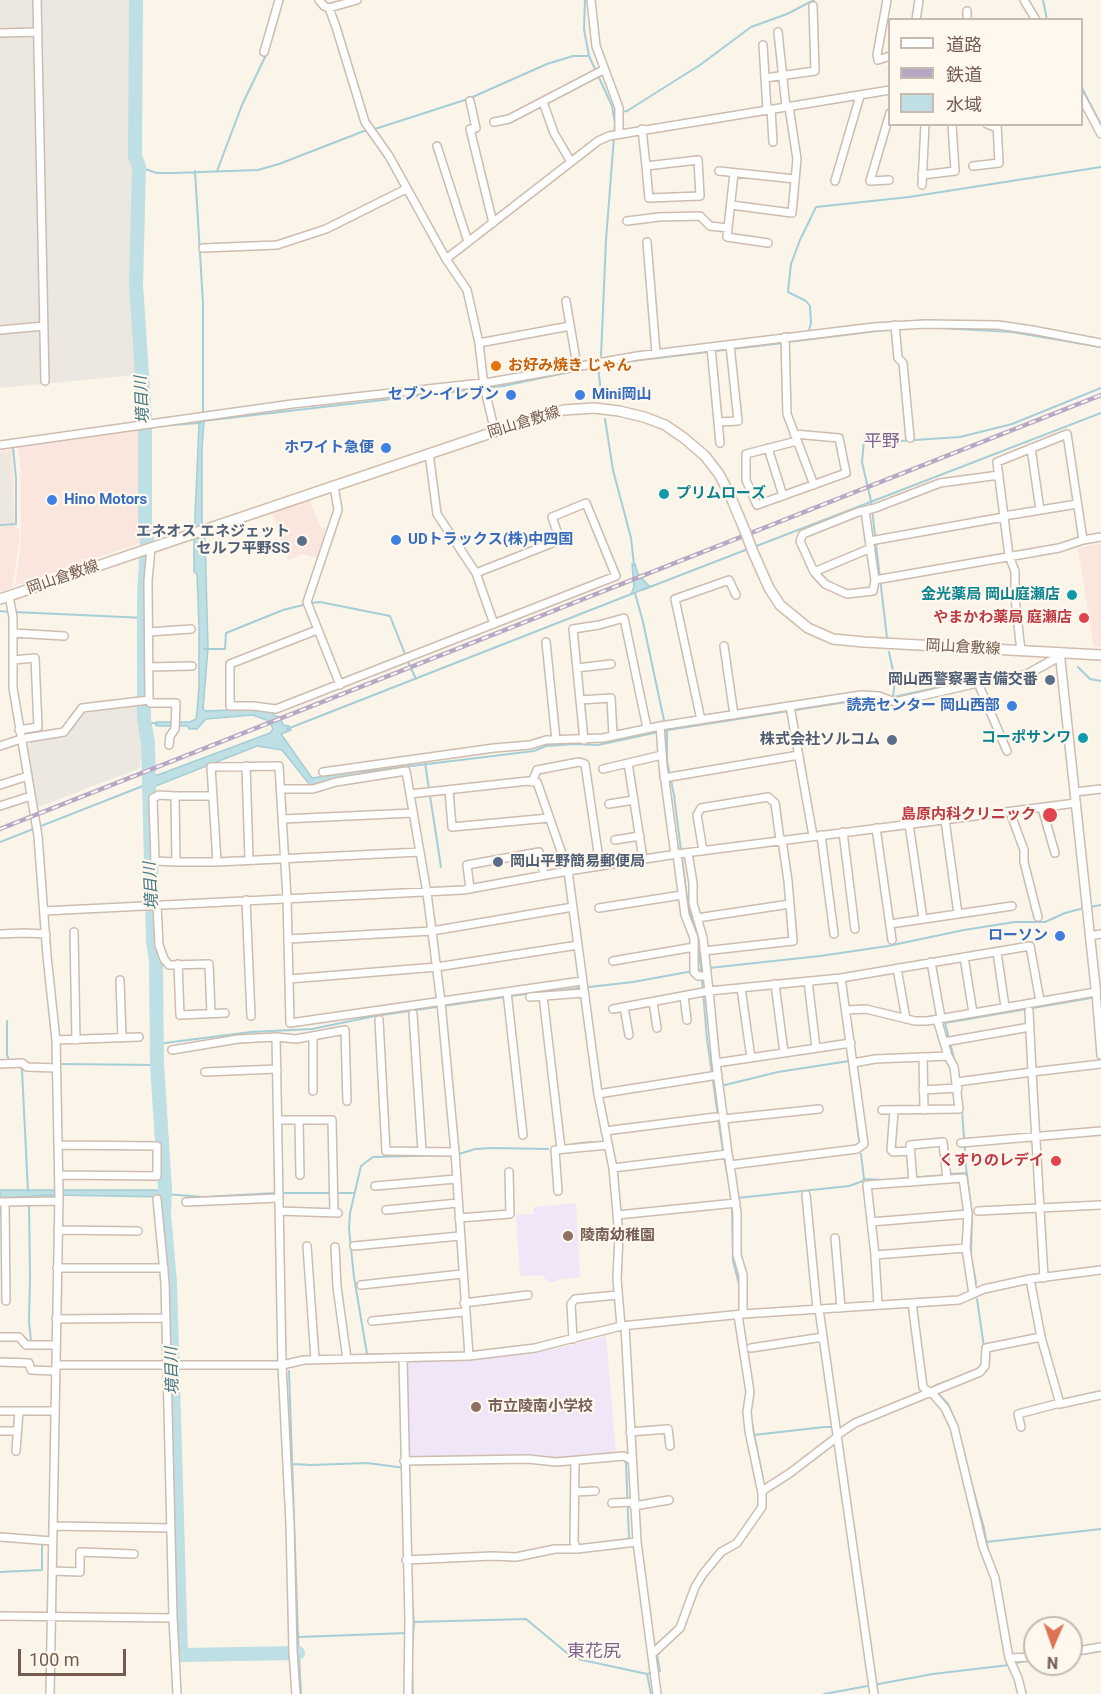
<!DOCTYPE html>
<html>
<head>
<meta charset="utf-8">
<style>
	body { margin:0 }
	#map { position:relative; width:1101px; height:1694px; overflow:hidden; background:#fbf4e9; font-family:Roboto,"Noto Sans JP",sans-serif }
	canvas { display:block }
	.legend { position:absolute; left:888px; top:18px; width:195px; height:108px; box-sizing:border-box; background:#fef8ef; border:2px solid #c7baaf; margin:0; padding:8px 10px; list-style:none; font-size:18px; color:#755c4e }
	.legend li { display:flex; align-items:center; gap:12px; height:30px }
	.legend b { width:30px; border:2px solid #c7baaf }
	.north { position:absolute; left:1023px; top:1616px; width:60px; height:60px; box-sizing:border-box; background:#fef8ef; border:2px solid #c7baaf; border-radius:50%; rotate:182deg; font-size:16px; font-weight:700; line-height:24px; text-align:center; color:#755c4e }
	.north::after { content:''; display:block; margin:auto; width:21px; height:27px; background:#de7455; clip-path:polygon(50% 0,100% 100%,50% 72%,0 100%) }
	.scale { position:absolute; left:18px; top:1649px; width:108px; height:27px; box-sizing:border-box; border:3px solid #755c4e; border-top:0; padding-left:8px; font-size:18px; line-height:21px; white-space:nowrap; color:#755c4e; -webkit-text-stroke:4px #fef8ef; paint-order:stroke }
</style>
</head>
<body>
<div id="map">
<canvas width="1101" height="1694"></canvas>
<ul class="legend">
<li><b style="height:8px;background:#fff"></b>道路</li>
<li><b style="height:8px;background:#b7a7c5"></b>鉄道</li>
<li><b style="height:16px;background:#bedfe4"></b>水域</li>
</ul>
<div class="north">N</div>
<div class="scale">100 m</div>
</div>
<script>
const ctx = document.querySelector('canvas').getContext('2d');
ctx.lineJoin = 'round';
function fillPath(path, color) { ctx.fillStyle = color; ctx.fill(path, 'evenodd'); }
const toPath = rows => new Path2D(rows.map(r => 'M' + r).join(''));
function strokePath(path, color, width, dash) { ctx.strokeStyle = color; ctx.lineWidth = width; ctx.lineCap = dash ? 'butt' : 'round'; ctx.setLineDash(dash || []); ctx.stroke(path); }
function label(font, color, halo, rows, align = 'center') {
  ctx.font = font + ' Roboto,"Noto Sans JP",sans-serif'; ctx.lineWidth = 4.5; ctx.setLineDash([]); ctx.textBaseline = 'middle'; ctx.strokeStyle = halo; ctx.fillStyle = color; for (const [text, x, y, turn = 0] of rows) {
    ctx.save(); ctx.translate(x, y); ctx.rotate((+turn || 0) * Math.PI / 180); ctx.textAlign = isNaN(turn) ? turn : align; if (halo) ctx.strokeText(text, 0, 0); ctx.fillText(text, 0, 0); ctx.restore();
  }
}
fillPath(toPath([
	[142,429,143,542,15,586,21,544,20,459,17,446],
	[10,449,13,450,15,526,19,530,19,544,12,588,0,591,0,451],
	[310,500,320,527,326,528,318,558,303,554,288,560,272,513],
	[1101,543,1101,647,1094,647,1078,548]
]), '#fbe6de');
fillPath(toPath([
	[0,0,133,0,132,159,135,170,133,234,137,375,0,388],
	[10,452,13,522,0,523,0,454],
	[138,705,137,723,142,739,140,768,38,807,27,748,32,740,66,735,84,713]
]), '#ede7e2');
fillPath(toPath([
	[576,1203,580,1277,562,1279,549,1283,542,1275,520,1276,516,1215,534,1214,534,1207],
	[606,1336,616,1454,556,1460,549,1458,520,1457,408,1459,408,1362,467,1361,555,1349]
]), '#f1e6f8');
const water = toPath([
	[204,421,202,449,202,521,205,537,208,648,203,709,206,711,254,709,271,712,275,716,280,717,283,725,289,726,291,730,281,734,312,778,364,770,364,774,310,785,282,750,257,746,148,789,147,779,270,733,273,729,269,721,253,715,206,719,197,729,189,729,188,726,157,726,155,724,156,722,190,722,196,719,197,712,199,686,199,628,197,574,194,572,194,540,199,423,204,421],
	[632,564,635,564,638,574,650,587,631,594,634,587,632,564],
	[0,1190,155,1190,165,1191,165,1197,54,1195,0,1198,0,1190]
]);
fillPath(water, '#bedfe4');
strokePath(water, '#a5ced6', 1.5);
strokePath(toPath([
	[585,0,584,29,589,56,612,106,615,124,606,240,601,356],
	[1043,0,1047,20],
	[1082,88,1101,125],
	[620,112,627,111,700,65,751,27,787,14,814,0],
	[139,167,157,173,173,173,258,170,279,164,364,131,378,128,468,99,547,64,573,56,589,56],
	[195,171,203,303,203,414],
	[217,171,242,105,267,53],
	[922,327,1012,332,1101,347],
	[808,334,811,323,810,306,806,301,788,292,791,264,800,240,816,207,909,197,1101,167],
	[788,342,893,329],
	[607,364,783,343],
	[598,367,602,400],
	[605,419,613,470,631,538,634,565],
	[203,421,503,386,599,366],
	[157,426,200,423],
	[0,449,15,446],
	[0,525,16,524,16,478,13,447],
	[754,547,1101,413],
	[642,590,748,549],
	[635,593,643,622,665,725],
	[0,611,9,612],
	[15,612,145,618],
	[887,638,871,501,862,462,864,440,867,435,899,441,960,437,1012,424,1101,388],
	[204,649,225,649,226,633,283,610,311,603,320,602,390,616,405,654],
	[889,652,895,680,893,697],
	[408,662,416,679],
	[1078,667,1090,679,1101,681],
	[889,698,977,679],
	[145,723,157,723],
	[287,729,634,593],
	[667,730,667,761,674,795,688,906,697,935,701,970],
	[425,763,441,867],
	[362,772,534,751,546,746,575,744,598,745,668,730,859,700,881,700],
	[0,842,148,784],
	[1090,907,1101,905],
	[709,968,820,956,888,946,964,930,1015,922,1045,922,1065,913,1084,908],
	[702,979,707,1039,723,1151],
	[510,996,633,982,704,969],
	[7,1021,7,1055,10,1062],
	[157,1044,251,1032,312,1029,375,1016,505,997],
	[33,1064,54,1064],
	[60,1064,157,1065],
	[20,1066,22,1070,28,1192],
	[956,1066,945,1023,1091,998],
	[6,1067,18,1067],
	[721,1086,778,1072,849,1061,859,1140],
	[962,1109,966,1167,972,1215,971,1256,976,1283],
	[573,1144,592,1142],
	[459,1154,475,1149,493,1148,548,1149],
	[861,1154,864,1179],
	[724,1157,731,1193],
	[949,1174,967,1173],
	[281,1193,355,1193],
	[165,1194,203,1197,276,1193],
	[737,1198,849,1186,863,1181,864,1179,885,1180,944,1175],
	[732,1204,733,1261,740,1288],
	[29,1205,30,1278,29,1321,31,1342],
	[977,1299,984,1347],
	[739,1311,740,1296],
	[406,1355,367,1354,354,1277,349,1229,350,1213,361,1166,373,1157,449,1155],
	[289,1371,298,1637],
	[936,1385,956,1378],
	[937,1392,948,1404,958,1428],
	[751,1406,753,1391],
	[751,1418,763,1480],
	[754,1435,824,1427,844,1427],
	[293,1464,311,1465,367,1463,405,1468],
	[407,1465,425,1464],
	[968,1471,984,1528,988,1550],
	[765,1491,765,1503],
	[986,1542,1101,1529],
	[598,1543,629,1539,626,1463,622,1458],
	[0,1572,42,1570,42,1544],
	[701,1584,711,1569],
	[414,1622,526,1619,573,1658,647,1674],
	[683,1628,687,1617],
	[412,1649,414,1622,412,1604],
	[1071,1656,1101,1651],
	[412,1667,413,1694],
	[657,1672,660,1671,657,1655,671,1641],
	[301,1694,298,1637,408,1633],
	[651,1694,647,1674,651,1673],
	[824,1694,933,1674,1009,1665,1028,1660]
]), '#a5ced6', 2);
strokePath(toPath([
	[136,0,135,156,139,167,136,284,145,420,145,522,147,541,144,596,144,720,148,743,153,940,156,961,157,1065,165,1188,164,1214,170,1282,181,1655,298,1653]
]), '#bedfe4', 14);
const minor = toPath([
	[37,0,45,381],
	[319,0,324,6,329,8,336,27,365,122,389,156,446,259,467,290,479,343,484,386,495,432],
	[591,0,596,46,619,108,619,133],
	[887,0,877,55,878,60,890,56],
	[1024,0,1036,20],
	[329,8,357,0],
	[916,20,919,0],
	[967,20,967,11],
	[778,32,786,107],
	[0,33,38,32],
	[763,45,767,110],
	[264,52,279,0],
	[765,78,815,71,813,6],
	[1082,98,1101,134],
	[470,101,476,128,470,129,493,223],
	[543,102,554,133,571,162],
	[771,109,773,142],
	[494,122,509,119,603,70],
	[987,124,997,128],
	[642,129,646,166,649,198,700,196,698,160,646,166],
	[437,146,468,242],
	[973,166,999,163,997,124],
	[719,171,795,179],
	[734,173,727,237,768,243],
	[922,175,955,171,952,124],
	[889,180,870,181,890,113],
	[835,181,860,96],
	[922,185,925,124],
	[731,205,792,213,797,159,789,107],
	[627,221,659,217,700,216,710,226,728,228],
	[647,242,656,353],
	[203,248,277,245,326,229,406,189],
	[446,259,598,141,609,136,890,90],
	[566,301,577,366],
	[895,325,898,358,903,363,910,438],
	[0,330,44,326],
	[785,337,787,414,814,485],
	[479,343,570,326],
	[711,347,720,443],
	[718,422,738,421,730,345],
	[794,434,839,438,846,473,757,505,746,480,746,454,797,441],
	[0,445,292,404,491,382,637,356,874,327,925,324,998,325,1032,330,1101,343],
	[768,448,783,496],
	[1031,448,1040,510],
	[429,453,437,514,476,573,494,624],
	[334,485,338,510,307,602,340,685],
	[865,511,875,580,873,591,847,594,825,584,814,572,800,541,803,534,858,512,875,508,940,483,999,475],
	[1004,516,1077,504],
	[870,541,1004,517],
	[814,572,871,548],
	[875,580,1059,548,1083,540,1101,537],
	[9,596,13,617,13,688,38,836,47,956,56,1040,59,1196,50,1694],
	[317,630,230,664,230,706,253,706,276,709,616,576,586,503,552,517,560,540,476,573],
	[149,632,191,629],
	[13,633,64,636],
	[546,642,556,740],
	[724,646,734,715],
	[1021,651,1015,598,1015,571,1009,556,997,462,1067,434,1083,540],
	[13,660,35,658,38,727,19,730],
	[149,667,192,666],
	[577,668,611,664],
	[149,700,150,703,176,703,175,729,170,736,169,745],
	[580,700,611,698,613,736],
	[790,706,813,836],
	[701,720,675,599,729,580,736,595],
	[660,726,663,766,675,855],
	[584,740,573,629,599,625,624,618,647,728],
	[0,746,21,739,64,732,82,708,149,700,148,581,151,548],
	[628,763,643,859],
	[246,766,249,859],
	[603,769,662,755],
	[323,772,494,748,530,745,546,740,603,738,660,726,861,695,879,696,895,702,978,683,1007,751],
	[664,778,799,755],
	[532,782,537,770,579,762,585,764,600,866],
	[0,785,28,776],
	[282,789,313,789,336,782,406,771,427,893,441,1002,455,1152,469,1356],
	[449,790,452,827,549,818],
	[1075,792,1101,789],
	[410,794,528,781,537,782,568,871,598,1094,613,1168,619,1236,617,1279,621,1326],
	[175,796,159,795,153,798,155,861,176,862],
	[213,796,175,796,176,862,217,862,420,852],
	[609,804,634,800],
	[0,806,31,796],
	[1042,808,1055,853],
	[1010,812,1024,850,1024,862,1038,917],
	[283,819,413,813],
	[945,820,958,914],
	[909,824,923,919],
	[876,828,892,940],
	[843,832,855,929],
	[821,835,834,934],
	[615,840,640,836],
	[703,851,697,815,701,808,768,797,775,803,780,840],
	[677,854,685,915,694,938,694,972,698,976,707,976],
	[217,862,211,767,279,766,287,898,290,1023,582,981],
	[470,889,467,865,539,852,544,875],
	[246,900,251,1016],
	[157,905,159,945,164,959,169,965,209,964,211,1013],
	[599,908,682,895],
	[44,911,463,890,568,871,677,854,1076,803],
	[697,918,790,904],
	[890,924,1012,906],
	[74,932,76,1040],
	[0,934,24,933,46,934],
	[1090,936,1101,934],
	[288,939,432,931,573,907],
	[704,951,793,941,788,881,782,840],
	[997,952,1005,1007],
	[964,957,973,1013],
	[613,961,694,947],
	[931,962,941,1018],
	[178,964,180,1015,225,1013],
	[897,968,906,1019],
	[289,979,437,967,578,945],
	[120,980,122,1038],
	[808,981,816,1048],
	[775,984,784,1053],
	[741,988,751,1058],
	[507,992,523,1135],
	[543,996,561,1149],
	[684,996,687,1020],
	[530,997,584,993],
	[653,1002,657,1028],
	[624,1007,629,1035],
	[613,1009,709,991,703,938,693,903,693,883,688,853],
	[847,1010,866,1009,915,1021,927,1021,1096,992,1101,1055],
	[413,1014,422,1151],
	[379,1020,386,1151,455,1152],
	[313,1036,313,1091],
	[276,1037,282,1365,290,1524,293,1651,296,1694],
	[56,1040,139,1037],
	[944,1042,1030,1027],
	[851,1043,716,1063,709,991,841,978,1030,946,1040,1001],
	[172,1050,238,1039,276,1037,296,1039,345,1030,347,1101],
	[923,1057,924,1110],
	[716,1063,728,1154],
	[853,1063,875,1059,948,1056],
	[0,1064,22,1063,27,1067,56,1068],
	[205,1072,277,1069],
	[957,1082,1032,1072,1029,1011],
	[923,1090,958,1088],
	[598,1094,718,1075],
	[882,1110,959,1109,954,1067,948,1056,937,1019],
	[894,1111,891,1150,893,1152,910,1151],
	[723,1119,819,1109],
	[278,1120,332,1120,334,1213],
	[299,1120,300,1175],
	[605,1131,716,1117],
	[961,1143,1101,1131],
	[58,1145,157,1146,157,1176,59,1175],
	[730,1165,737,1213,737,1255,743,1275,743,1314],
	[613,1168,728,1154,730,1165,857,1149,864,1144,841,978],
	[963,1178,968,1214,966,1248,875,1255,867,1185,963,1178],
	[913,1182,910,1145,943,1142,947,1179],
	[375,1186,456,1179],
	[558,1191,555,1150,608,1145],
	[806,1195,817,1309],
	[157,1199,165,1283,173,1618,177,1694],
	[0,1202,59,1201],
	[5,1202,6,1301],
	[186,1202,279,1198],
	[386,1210,458,1203],
	[279,1211,338,1213],
	[978,1211,1101,1205],
	[617,1215,736,1203],
	[459,1218,510,1214,509,1172],
	[871,1222,968,1214],
	[58,1230,138,1231],
	[835,1238,841,1308],
	[307,1246,315,1359],
	[354,1246,460,1236],
	[335,1247,337,1287,347,1359],
	[966,1248,973,1294],
	[875,1255,878,1305],
	[57,1268,164,1268],
	[1044,1278,1032,1072,1101,1064],
	[1030,1279,1041,1337,1060,1404,1101,1395],
	[361,1285,462,1274],
	[464,1303,528,1295],
	[912,1303,923,1387,929,1392],
	[819,1309,874,1694],
	[56,1319,166,1318],
	[372,1321,464,1312],
	[625,1326,637,1542,657,1694],
	[0,1337,19,1337,26,1345,56,1345],
	[573,1339,571,1304,575,1299,618,1295],
	[751,1348,823,1337],
	[403,1358,409,1620,408,1694],
	[0,1362,29,1363,31,1370,55,1371],
	[56,1365,282,1365,304,1360,469,1356,535,1348,621,1326,743,1314,959,1300,984,1289,1030,1279,1101,1270],
	[932,1393,945,1408,954,1427,983,1547,995,1578,1009,1658,1018,1678,1022,1694],
	[0,1411,55,1411],
	[1021,1427,1018,1414,1060,1403],
	[0,1431,17,1431],
	[630,1432,668,1429,670,1446],
	[837,1435,855,1423,980,1372,985,1366,986,1348,1041,1337],
	[16,1451,19,1411],
	[404,1461,528,1459,556,1462,624,1456,631,1460],
	[575,1464,574,1542,577,1549],
	[762,1491,790,1473,837,1437],
	[575,1492,595,1491],
	[612,1503,634,1502],
	[634,1506,669,1500],
	[53,1526,171,1528],
	[0,1537,52,1541],
	[406,1560,492,1556,516,1557,555,1549,577,1549,637,1542],
	[52,1571,80,1572,80,1552,134,1554],
	[0,1616,173,1618],
	[1071,1652,1101,1647],
	[652,1654,680,1628,695,1587,703,1574,721,1552,737,1543,762,1507,762,1493,749,1431,747,1412,750,1392,738,1315],
	[1009,1658,1035,1657]
]);
const tertiary = toPath([
	[978,683,1026,675,1060,656,1096,992]
]);
const secondary = toPath([
	[753,552,769,588,780,605,808,628,833,639,864,642,1101,655],
	[0,599,544,415,564,410,594,408,619,411,644,417,665,425,684,438,705,456,719,474,730,495,745,531]
]);
strokePath(minor, '#cdbcaf', 10);
strokePath(tertiary, '#cdbcaf', 11);
strokePath(secondary, '#d0bdad', 12);
strokePath(minor, '#fff', 7);
strokePath(tertiary, '#fff', 8);
strokePath(secondary, '#fff', 9);
const rail = toPath([
	[0,829,1101,395]
]);
strokePath(rail, '#b7a7c5', 4.5);
strokePath(rail, '#fef8ef', 2, [7]);
const secondaryBridge = toPath([
	[745,531,753,552]
]);
strokePath(secondaryBridge, '#d0bdad', 12, []);
strokePath(secondaryBridge, '#fff', 9);
for (const [x, y, r, color] of [
	[496,366,6,"#e8710a"],
	[511,395,6,"#3f7fe0"],
	[580,395,6,"#3f7fe0"],
	[386,448,6,"#3f7fe0"],
	[664,494,6,"#0f9aa8"],
	[52,500,6,"#3f7fe0"],
	[396,540,6,"#3f7fe0"],
	[302,541,6,"#5c6f8a"],
	[1072,595,6,"#0f9aa8"],
	[1084,618,6,"#e0444e"],
	[1050,680,6,"#5c6f8a"],
	[1012,706,6,"#3f7fe0"],
	[1083,738,6,"#0f9aa8"],
	[892,740,6,"#5c6f8a"],
	[1050,815,8,"#e0444e"],
	[498,862,6,"#5c6f8a"],
	[1060,936,6,"#3f7fe0"],
	[1056,1161,6,"#e0444e"],
	[568,1236,6,"#8d6e63"],
	[476,1407,6,"#8d6e63"]
]) { const dot = new Path2D(); dot.arc(x, y, r, 0, 2 * Math.PI); ctx.fillStyle = color; ctx.fill(dot); strokePath(dot, '#fef8ef', 2); }
label('bold 15px', '#c56008', '#fef8ef', [
	["お好み焼き じゃん",508,366]
], 'left');
label('bold 15px', '#366cbe', '#fef8ef', [
	["セブン-イレブン",499,395],
	["Mini岡山",592,395,"left"],
	["ホワイト急便",374,448],
	["Hino Motors",64,500,"left"],
	["UDトラックス(株)中四国",408,540,"left"],
	["読売センター 岡山西部",1000,706],
	["ローソン",1048,936]
], 'right');
label('15px', '#755c4e', '#fef8ef', [
	["岡山倉敷線",524,423,-17],
	["岡山倉敷線",63,578,-19],
	["岡山倉敷線",963,648,3]
]);
label('bold 15px', '#0d838f', '#fef8ef', [
	["プリムローズ",676,494,"left"],
	["金光薬局 岡山庭瀬店",1060,595],
	["コーポサンワ",1071,738]
], 'right');
label('bold 15px', '#4e5e75', '#fef8ef', [
	["エネオス エネジェット",290,532],
	["セルフ平野SS",290,549],
	["岡山西警察署吉備交番",1038,680],
	["株式会社ソルコム",880,740],
	["岡山平野簡易郵便局",510,862,"left"]
], 'right');
label('bold 15px', '#be3a42', '#fef8ef', [
	["やまかわ薬局 庭瀬店",1072,618],
	["島原内科クリニック",1036,815],
	["くすりのレデイ",1044,1161]
], 'right');
label('bold 15px', '#785e54', '#fef8ef', [
	["陵南幼稚園",580,1236],
	["市立陵南小学校",488,1407]
], 'left');
label('italic 16px', '#457780', '#fef8ef', [
	["境目川",143,400,-93],
	["境目川",152,886,-93],
	["境目川",173,1371,-92]
]);
label('18px', '#826690', '#fef8ef', [
	["平野",882,442],
	["東花尻",594,1652]
]);
</script>
</body>
</html>
